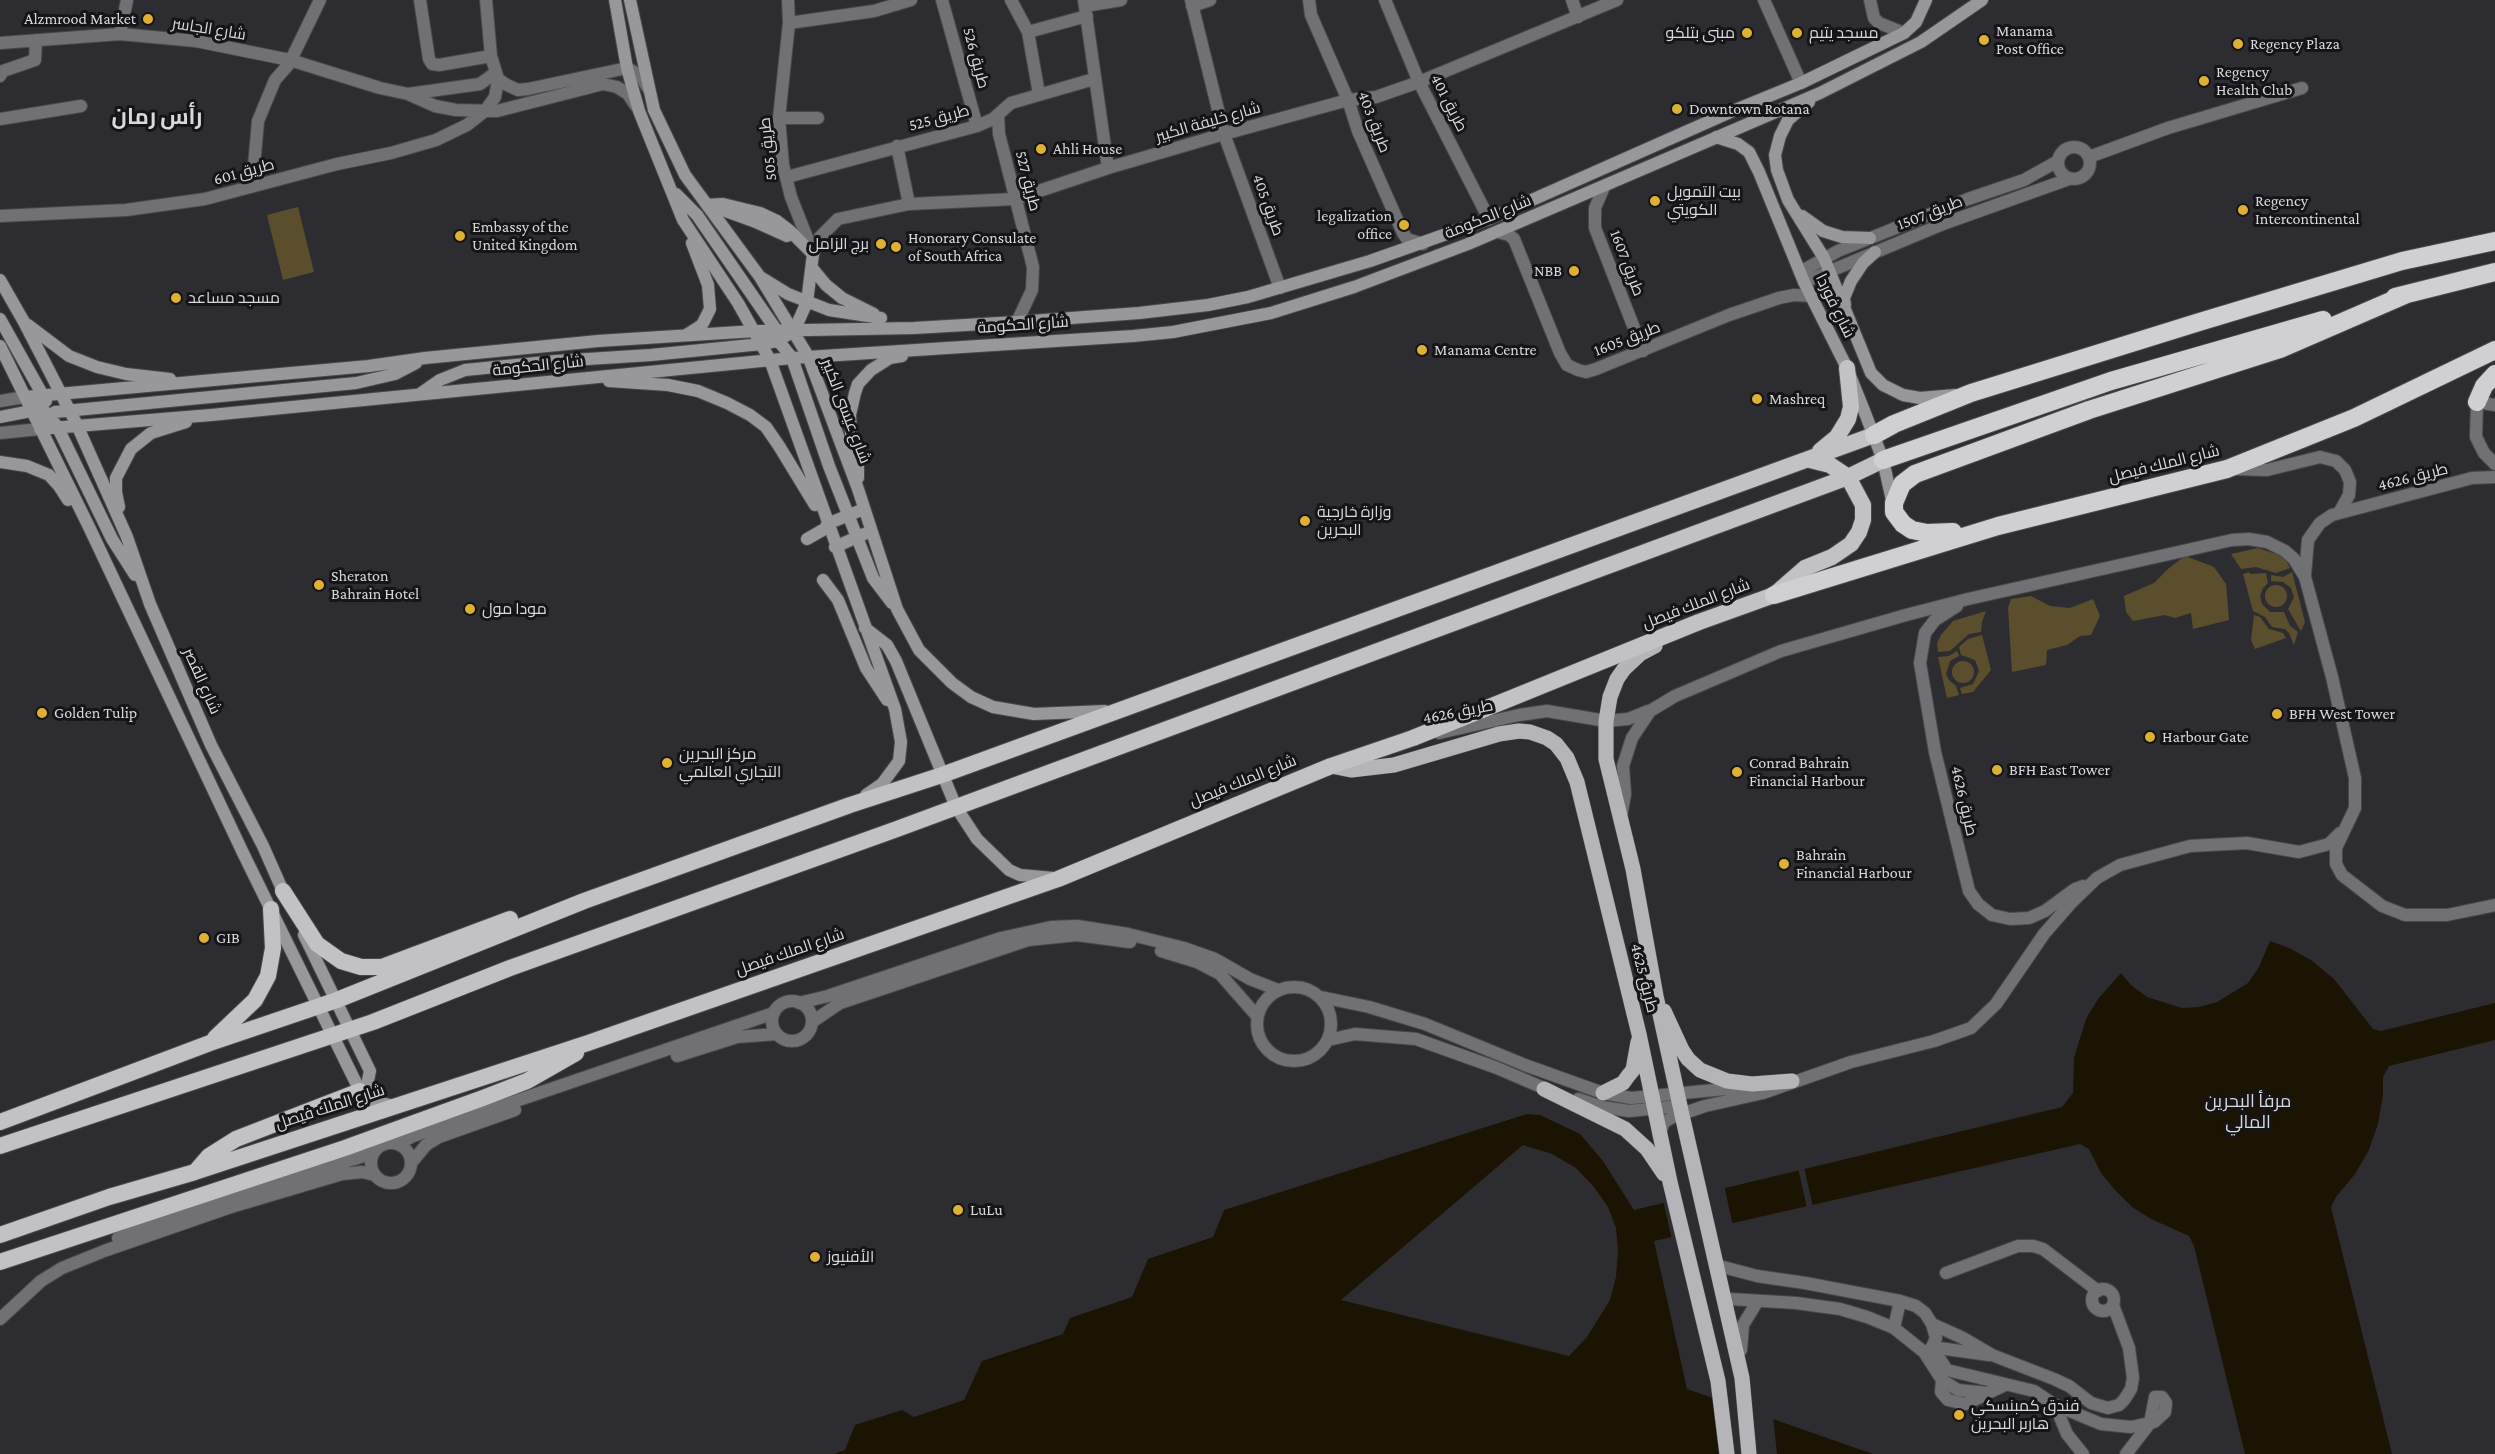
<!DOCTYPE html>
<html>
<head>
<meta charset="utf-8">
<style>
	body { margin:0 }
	canvas { display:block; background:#2d2c30 }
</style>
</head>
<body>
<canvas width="2495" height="1454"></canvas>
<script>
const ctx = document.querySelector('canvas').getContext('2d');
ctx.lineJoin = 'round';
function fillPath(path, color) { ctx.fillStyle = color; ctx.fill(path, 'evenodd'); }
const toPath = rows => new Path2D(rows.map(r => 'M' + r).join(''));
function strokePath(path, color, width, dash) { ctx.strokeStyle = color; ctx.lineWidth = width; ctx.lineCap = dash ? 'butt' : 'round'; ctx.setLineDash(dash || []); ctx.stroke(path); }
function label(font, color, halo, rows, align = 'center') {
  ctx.font = font + ' "Crimson Pro",Cairo,serif'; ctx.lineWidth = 6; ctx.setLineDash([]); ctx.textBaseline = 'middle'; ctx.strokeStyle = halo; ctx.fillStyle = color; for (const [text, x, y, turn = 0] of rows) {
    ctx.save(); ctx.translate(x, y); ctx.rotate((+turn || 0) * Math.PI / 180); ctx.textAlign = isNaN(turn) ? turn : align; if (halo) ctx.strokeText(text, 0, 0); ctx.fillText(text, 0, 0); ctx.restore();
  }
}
fillPath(toPath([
	[298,207,314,272,283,280,267,215],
	[2258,548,2279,555,2286,560,2290,568,2276,573,2256,567,2241,569,2231,554],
	[2185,556,2214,567,2226,584,2229,620,2193,629,2191,613,2175,618,2165,615,2133,621,2126,612,2124,596,2154,583,2169,568],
	[2249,572,2250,574,2266,573,2268,583,2263,588,2260,596,2262,604,2270,612,2284,612,2290,626,2298,632,2294,645,2289,633,2285,629,2272,627,2265,617,2253,611,2243,574],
	[2292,572,2305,622,2301,631,2288,609,2294,597,2291,588,2283,582,2271,581,2271,575,2283,577],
	'2265 596a11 11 0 1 1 22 0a11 11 0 1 1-22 0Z',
	[2031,596,2050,606,2070,608,2093,599,2100,616,2091,635,2080,636,2067,645,2047,650,2046,665,2012,672,2008,608,2011,599],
	[1986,611,1982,622,1981,632,1969,634,1950,651,1938,652,1937,643,1941,635,1953,621],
	[2254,615,2260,617,2269,629,2283,633,2286,638,2255,649,2251,640],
	[1982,635,1991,670,1973,692,1962,694,1960,688,1973,684,1979,671,1975,660,1961,655,1959,647,1968,639],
	[1957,651,1959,656,1950,661,1946,674,1949,680,1956,686,1959,695,1947,698,1938,657,1949,656],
	'1952 672a11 11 0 1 1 22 0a11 11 0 1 1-22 0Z'
]), '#5b4e2d');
fillPath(toPath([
	[2270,941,2289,948,2311,960,2334,979,2373,1029,2381,1031,2495,1003,2495,1040,2389,1066,2383,1077,2383,1095,2378,1124,2368,1152,2355,1174,2336,1197,2331,1207,2392,1454,2245,1454,2194,1246,2189,1236,2151,1219,2132,1207,2114,1189,2101,1173,2089,1149,2080,1144,1654,1241,1687,1389,1873,1454,834,1454,845,1450,855,1425,902,1410,914,1417,964,1400,982,1361,1063,1334,1070,1318,1132,1297,1148,1259,1213,1237,1224,1210,1527,1114,1540,1115,1580,1134,1603,1161,1634,1210,2062,1107,2073,1093,2074,1058,2086,1019,2098,999,2121,973,2131,985,2147,997,2182,1008,2199,1007,2217,1002,2248,983,2259,967],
	[1523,1145,1552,1154,1576,1168,1594,1187,1608,1207,1616,1228,1618,1251,1616,1277,1610,1300,1587,1337,1569,1356,1341,1300]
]), '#1b1403');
fillPath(toPath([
	[1804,1167,1813,1207,1807,1208,1798,1168],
	[1724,1185,1733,1226,1672,1240,1663,1200],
	[1712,1395,1773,1416,1777,1454,1720,1454]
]), '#2d2c30');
const minor = toPath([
	[420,0,429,59,432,64,439,65,491,56],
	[486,0,491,56,498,79,507,85,518,90,528,89,627,68,640,75,648,88],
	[788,0,789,23,779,118,783,165,791,197,813,253],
	[942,0,977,126],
	[1011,0,1028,32,1039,94],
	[1084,0,1108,168],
	[1309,0,1311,15,1348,100,1358,131,1403,233,1407,239,1423,244],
	[1385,0,1419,82,1489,219],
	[1572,0,1578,17],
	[1764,0,1801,83],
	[1870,0,1874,18,1879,23,1904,33],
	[1085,6,1121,0],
	[1192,6,1210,0],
	[789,23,874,11,911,0],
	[1028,32,1087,16],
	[120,34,127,0],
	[0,43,120,34,196,41,290,60,380,88,408,94,435,106,456,110,497,111,603,84,617,87,628,94,636,106],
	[0,76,3,71,35,60,36,40],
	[408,94,480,84,495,73],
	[998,115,999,134,1033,267,1032,290,1017,322],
	[779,118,818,118],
	[0,119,81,106],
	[1224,134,1280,288],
	[897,146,909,204],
	'2058 163a16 16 0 1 1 32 0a16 16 0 1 1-32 0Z',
	[2089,157,2168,128,2302,88],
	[787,177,977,126,993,119,1011,103,1094,79],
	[258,185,254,166,258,121,275,80,289,64,320,0],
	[1604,187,1595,208,1595,228,1643,351],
	[0,216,126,210,205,199,337,164,391,153,436,140,467,125,485,111,495,97,498,79],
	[1498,232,1509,235,1514,239,1560,353,1567,365,1578,370,1586,372,1596,369,1729,315,1779,298,1794,295,1811,296],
	[1800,272,1838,251,1968,199,2024,180,2058,161],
	[1804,282,1943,224,2069,179],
	[2495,405,2477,402,2476,437,2484,453,2495,464],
	[2234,469,2267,470,2320,457,2336,461,2345,470,2350,482,2349,495,2339,513],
	[2305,575,2308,540,2320,523,2332,515,2472,478,2495,477],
	[1957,606,1935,620,1925,633,1920,663,1935,752,1969,891,1978,904,1992,915,2010,919,2029,918,2045,911,2075,889,2083,886],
	[1439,733,1519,715,1547,711,1606,721,1628,719,1648,711],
	[1621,817,1625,794,1623,766,1632,738,1650,711,1675,696,1781,651,1906,615,1968,599,2232,540,2249,539,2267,542,2285,551,2294,559,2305,577,2332,677,2355,778,2355,808,2336,848,2336,864,2342,875,2382,906,2405,915,2447,915,2495,905],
	[1161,951,1197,962,1220,974,1257,1016],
	'1257 1024a37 37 0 1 1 74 0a37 37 0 1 1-74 0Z',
	[1321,997,1369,1007,1425,1024,1525,1065,1603,1093,1631,1098,1746,1087],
	'772 1021a20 20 0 1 1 40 0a20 20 0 1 1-40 0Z',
	[799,1003,828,996,1001,938,1051,927,1077,926,1128,934,1184,948,1215,959,1250,979,1278,990],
	[812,1022,840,1003,1028,940,1077,935,1130,942],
	[1328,1040,1355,1034,1416,1039,1497,1068,1553,1092],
	[677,1056,737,1037,777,1034],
	[1578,1099,1602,1107,1629,1111,1679,1106],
	[1659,1135,1664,1122,1673,1117,1705,1106,1763,1093,1851,1062,1934,1041,1971,1028,1996,1004,2044,934,2071,903,2097,878,2120,865,2190,846,2247,843,2299,852,2329,844,2340,833],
	'371 1163a20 20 0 1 1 40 0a20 20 0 1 1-40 0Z',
	[398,1144,413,1136,774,1013],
	[412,1162,426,1145,439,1137,515,1110],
	[118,1238,228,1199,373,1153],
	[1723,1267,1757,1276,1805,1283,1900,1301,1916,1306,1925,1313,1932,1324,1936,1338,1932,1347,1947,1370,2034,1391,2055,1405,2101,1424,2131,1427,2150,1423,2154,1422,2165,1412,2166,1403,2162,1397,2155,1397,2150,1423,2126,1454],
	[1946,1273,2018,1246,2033,1246,2043,1249,2098,1291],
	'2092 1300a11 11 0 1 1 22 0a11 11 0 1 1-22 0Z',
	[1730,1299,1796,1303,1840,1309,1867,1317,1894,1328,1924,1352,1942,1380,1958,1390,1988,1393,2005,1385],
	[0,1319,41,1281,62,1268,104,1251,231,1207,342,1174,362,1172,375,1175],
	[1932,1324,1963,1338,1992,1355,2054,1379,2069,1386,2091,1403,2108,1408,2119,1405,2124,1400,2131,1389,2133,1378,2129,1348,2113,1305],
	[1894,1328,1900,1301],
	[1930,1349,1939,1348,1989,1355],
	[1741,1350,1743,1325,1757,1302],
	[1942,1380,1941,1392,1948,1400,1965,1404,1985,1395],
	[2055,1405,2067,1434,2083,1454]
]);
const tertiary = toPath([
	[1191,0,1224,134],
	[813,254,820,237,838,219,909,204,1015,199,1108,168,1224,134,1348,100,1376,97,1419,82,1617,0],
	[0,401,25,397],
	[0,433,40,429]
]);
const secondary = toPath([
	[615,0,627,68,639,111,683,220,738,303,770,360,895,709,901,742,899,761,882,784,866,795],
	[630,0,654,110,685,175,760,277,808,356,858,489,897,609,919,650,952,683,971,697,993,707,1034,714,1105,711],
	[1809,102,1788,120,1780,136,1775,155,1777,170,1788,200,1824,258,1871,373,1883,385,1903,395,1920,398,1955,395],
	[1716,137,1738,144,1749,152,1759,172,1804,282,1847,368,1865,413,1883,460,1893,505],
	[676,194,697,215,779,334],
	[723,210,756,222,787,236],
	[1802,216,1823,231,1842,237,1870,238],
	[812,268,826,285,842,298,874,314],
	[762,278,788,294,829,310,881,318],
	[0,280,24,322,77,425,127,537,150,604,211,745,263,846,286,898],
	[1845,305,1844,298,1851,281,1863,263,1875,252],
	[0,319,46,401],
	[28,325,69,356,97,367,126,374,170,379],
	[686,335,702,325,710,309,708,285,692,243],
	[770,337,781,344,792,358,829,466,873,578,892,603],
	[0,346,90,529,244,855,360,1091,374,1101,394,1106],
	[609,381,668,385,698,391,727,403,750,415,766,427,779,446,815,505],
	[420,394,440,380,465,370,556,361,651,355,762,344,777,341,794,331,807,302,813,254,790,231,777,221,760,213,723,204,707,205],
	[25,397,369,366,425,358,598,341,755,331,914,328,1017,322,1139,313,1208,305,1248,297,1370,261,1489,219,1735,110,1801,83,1904,33,1916,22,1926,0],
	[25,397,42,408,57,426,112,539,135,575],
	[0,417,36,410],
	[40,429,211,415,792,358,1133,336,1173,332,1271,313,1354,287,1468,244,1820,93,1921,42,1982,0],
	[40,429,45,419,55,412,356,383,395,374,416,363],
	[0,462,27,466,49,475,59,486,68,500],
	[858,478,858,459,851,434,850,415,855,393,858,384,871,370,890,358,902,356],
	[119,507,116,492,116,478,131,449,151,433,186,422],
	[827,524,864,509],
	[807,539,828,527],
	[835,547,864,534],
	[823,580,838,600,866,668,887,700],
	[865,628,887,645,896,661,956,807,977,839,1009,870,1020,875,1054,878],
	[304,935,370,1071,367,1085,360,1091]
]);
const primary = toPath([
	[1655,646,1640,654,1624,669,1617,679,1610,697,1606,721,1606,759,1633,869,1656,996,1682,1115,1742,1378,1749,1454],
	[1331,766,1351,770,1394,765,1499,734,1519,731,1530,732,1547,738,1556,744,1567,758,1577,782,1639,1034,1670,1182,1718,1381,1727,1454],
	[1664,1011,1682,1050,1688,1059,1700,1070,1727,1081,1752,1084,1792,1081],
	[1544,1089,1625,1129,1647,1149,1664,1174],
	[1603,1093,1623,1083,1628,1076,1633,1070,1638,1042]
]);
const trunk = toPath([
	[1820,451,1837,437,1848,419,1851,407,1847,368],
	[283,891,317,944,341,961,361,967,382,967,510,919],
	[215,1038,255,1000,268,976,273,948,271,909],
	[0,1122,210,1043,337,1000,584,901,850,805,942,775,1874,435],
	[0,1146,373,1022,510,968,897,829,1848,477,1883,460],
	[196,1171,209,1156,236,1139,360,1091],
	[0,1235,109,1197,195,1172,588,1043,1058,879,1331,766,1413,738,1699,622,1774,595,1805,568,1832,557,1851,544,1859,532,1863,520,1863,505,1848,477,1830,465,1810,460],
	[0,1262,345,1148,483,1098,527,1081,576,1053]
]);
const motorway = toPath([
	[2395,297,2495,272],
	[2477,402,2484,386,2495,374],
	[1874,435,1894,424,1971,393,2196,323,2402,261,2495,241],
	[1883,460,2111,381,2323,320],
	[1953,532,1927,533,1912,530,1903,524,1894,512,1894,503,1902,484,1915,474,2089,410,2280,349,2407,294],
	[1774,595,1998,526,2227,469,2354,418,2495,350]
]);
strokePath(minor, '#49484b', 14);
strokePath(tertiary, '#49484b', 14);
strokePath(secondary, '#49484b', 14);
strokePath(primary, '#49484b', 16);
strokePath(trunk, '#49484b', 18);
strokePath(motorway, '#49484b', 20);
strokePath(minor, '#717173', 12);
strokePath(tertiary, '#717173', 12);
strokePath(secondary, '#98979a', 12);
strokePath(primary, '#b5b5b9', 15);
strokePath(trunk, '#c2c2c6', 16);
strokePath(motorway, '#d0cfd4', 18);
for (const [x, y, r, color] of [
	[148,19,6,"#deb133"],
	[1747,33,6,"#deb133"],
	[1797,33,6,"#deb133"],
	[1984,40,6,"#deb133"],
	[2238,44,6,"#deb133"],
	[2204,81,6,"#deb133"],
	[1677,109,6,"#deb133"],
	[1041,149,6,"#deb133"],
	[1655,201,6,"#deb133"],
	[2243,210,6,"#deb133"],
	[1404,225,6,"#deb133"],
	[460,236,6,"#deb133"],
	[881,244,6,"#deb133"],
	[896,247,6,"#deb133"],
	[1574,271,6,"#deb133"],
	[176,298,6,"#deb133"],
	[1422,350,6,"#deb133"],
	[1757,399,6,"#deb133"],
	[1305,521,6,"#deb133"],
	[319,585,6,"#deb133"],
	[470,609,6,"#deb133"],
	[42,713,6,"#deb133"],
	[2277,714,6,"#deb133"],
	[2150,737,6,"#deb133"],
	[667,763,6,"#deb133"],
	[1997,770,6,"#deb133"],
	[1737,772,6,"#deb133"],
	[1784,864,6,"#deb133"],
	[204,938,6,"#deb133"],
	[958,1210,6,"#deb133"],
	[815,1257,6,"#deb133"],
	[1959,1415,6,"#deb133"]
]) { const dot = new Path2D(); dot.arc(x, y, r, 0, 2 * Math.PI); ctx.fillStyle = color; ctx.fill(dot); strokePath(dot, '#151517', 2); }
label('16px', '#d9d9db', '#151517', [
	["Alzmrood Market",136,19,"right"],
	["Manama",1996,31],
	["Post Office",1996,49],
	["مبنى بتلكو",1735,33,"right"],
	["مسجد يتيم",1809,33],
	["Regency Plaza",2250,44],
	["Regency",2216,72],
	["Health Club",2216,90],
	["Downtown Rotana",1689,109],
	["Ahli House",1053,149],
	["بيت التمويل",1667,192],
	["الكويتي",1667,210],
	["Regency",2255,201],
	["Intercontinental",2255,219],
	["legalization",1392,216,"right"],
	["office",1392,234,"right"],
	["Embassy of the",472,227],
	["United Kingdom",472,245],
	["Honorary Consulate",908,238],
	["of South Africa",908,256],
	["برج الزامل",869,244,"right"],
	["NBB",1562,271,"right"],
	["مسجد مساعد",188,298],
	["Manama Centre",1434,350],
	["Mashreq",1769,399],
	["وزارة خارجية",1317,512],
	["البحرين",1317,530],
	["Sheraton",331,576],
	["Bahrain Hotel",331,594],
	["مودا مول",482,609],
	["Golden Tulip",54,713],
	["BFH West Tower",2289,714],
	["Harbour Gate",2162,737],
	["مركز البحرين",679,754],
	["التجاري العالمي",679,772],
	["Conrad Bahrain",1749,763],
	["Financial Harbour",1749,781],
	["BFH East Tower",2009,770],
	["Bahrain",1796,855],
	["Financial Harbour",1796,873],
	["GIB",216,938],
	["LuLu",970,1210],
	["الأفنيوز",827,1257],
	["فندق كمبنسكي",1971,1406],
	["هاربر البحرين",1971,1424]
], 'left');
label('16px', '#d9d9db', '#151517', [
	["شارع الجاسر",209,29,9],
	["طريق 526",976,58,75],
	["طريق 401",1449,103,63],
	["طريق 525",939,118,-15],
	["شارع خليفة الكبير",1208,122,-16],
	["طريق 403",1374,122,69],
	["طريق 505",768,149,-96],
	["طريق 601",244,172,-15],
	["طريق 527",1028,181,76],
	["طريق 405",1268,205,70],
	["طريق 1507",1930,213,-21],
	["شارع الحكومة",1488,217,-22],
	["طريق 1607",1627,263,69],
	["شارع فوردا",1835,306,64],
	["شارع الحكومة",1023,325,-4],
	["طريق 1605",1627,339,-21],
	["شارع الحكومة",538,366,-6],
	["شارع عيسى الكبير",846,411,69],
	["شارع الملك فيصل",2164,464,-14],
	["طريق 4626",2413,477,-14],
	["شارع الملك فيصل",1696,604,-21],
	["شارع القصر",202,681,66],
	["طريق 4626",1458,712,-11],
	["شارع الملك فيصل",1243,781,-22],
	["طريق 4626",1964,801,77],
	["شارع الملك فيصل",790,952,-19],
	["طريق 4625",1644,978,76],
	["شارع الملك فيصل",330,1107,-18]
]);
label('18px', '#d9d9db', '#151517', [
	["مرفأ البحرين",2248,1101],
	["المالي",2248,1122]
]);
label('bold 22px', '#d9d9db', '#151517', [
	["رأس رمان",157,117]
]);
</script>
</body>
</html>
